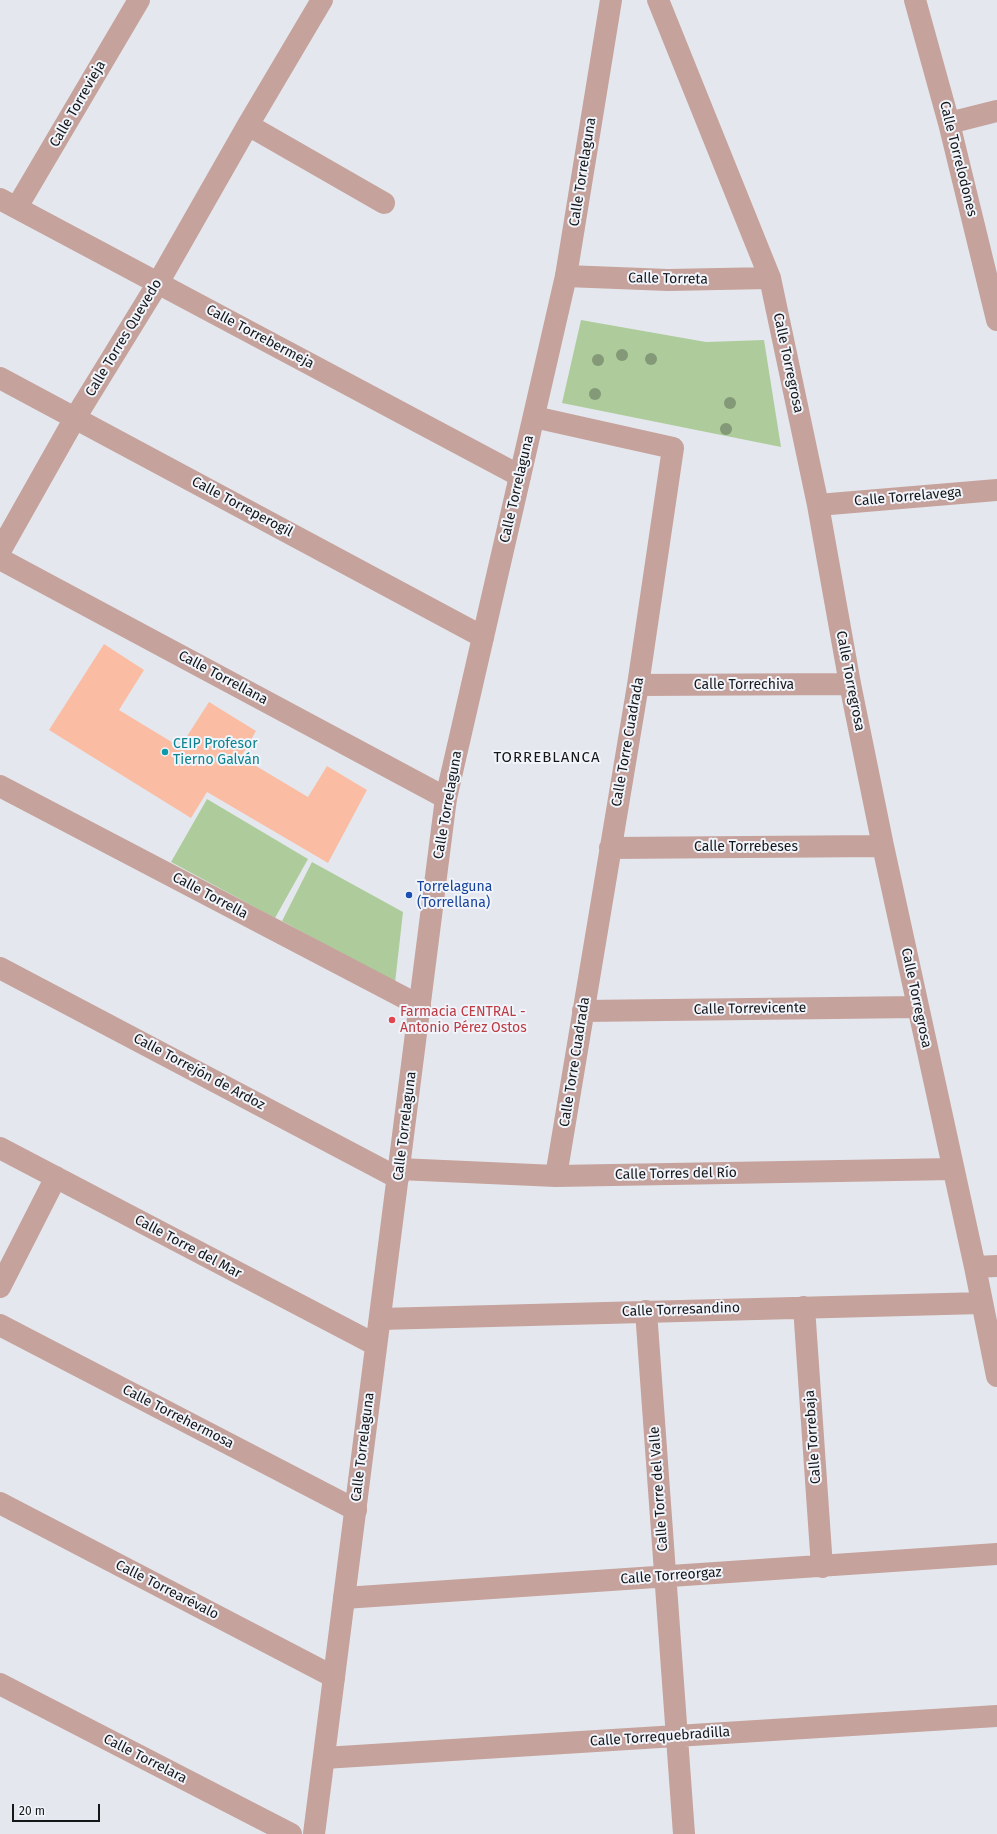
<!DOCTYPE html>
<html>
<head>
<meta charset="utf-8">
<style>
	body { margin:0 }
	#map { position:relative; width:997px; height:1834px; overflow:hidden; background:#e4e8ee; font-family:"Fira Sans",sans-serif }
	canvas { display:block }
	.scale { position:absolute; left:12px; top:1804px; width:88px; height:18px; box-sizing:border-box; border:2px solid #151618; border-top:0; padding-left:5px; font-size:12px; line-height:14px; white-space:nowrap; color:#151618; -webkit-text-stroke:3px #f1f5fb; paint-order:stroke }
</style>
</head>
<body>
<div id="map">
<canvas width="997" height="1834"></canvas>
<div class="scale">20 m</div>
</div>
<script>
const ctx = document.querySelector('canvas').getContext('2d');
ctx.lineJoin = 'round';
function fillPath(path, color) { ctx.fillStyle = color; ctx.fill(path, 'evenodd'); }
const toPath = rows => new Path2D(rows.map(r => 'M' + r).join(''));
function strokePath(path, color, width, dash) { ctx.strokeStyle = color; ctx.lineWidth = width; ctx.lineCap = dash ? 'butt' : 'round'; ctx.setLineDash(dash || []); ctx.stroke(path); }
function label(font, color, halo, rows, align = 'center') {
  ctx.font = font + ' "Fira Sans",sans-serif'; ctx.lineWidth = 4; ctx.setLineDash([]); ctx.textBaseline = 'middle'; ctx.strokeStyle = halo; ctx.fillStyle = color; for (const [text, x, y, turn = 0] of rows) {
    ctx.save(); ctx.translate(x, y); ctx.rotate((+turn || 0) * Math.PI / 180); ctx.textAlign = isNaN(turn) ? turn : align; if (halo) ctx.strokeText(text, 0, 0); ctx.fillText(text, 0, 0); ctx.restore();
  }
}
fillPath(toPath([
	[581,320,706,342,764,340,781,447,562,403],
	[207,799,308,859,275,918,171,862],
	[312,862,403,912,395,983,282,921]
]), '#aecc9b');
fillPath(toPath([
	[104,644,144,670,119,710,180,747,209,702,256,731,241,757,308,797,327,766,367,790,328,863,207,792,191,818,49,730]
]), '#fabda3');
strokePath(toPath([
	[658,0,770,278,818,505,850,684,883,846,975,1267,997,1376],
	[915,0,949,123,997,320],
	[949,123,997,111],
	[248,125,384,203],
	[0,199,520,476],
	[17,207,139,0],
	[566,276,668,280,770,278],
	[0,378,483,637],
	[534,417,673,448,638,685,556,1176],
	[818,505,997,490],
	[0,551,75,418,158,283,248,125,322,0],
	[0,559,446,798],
	[638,685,850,684],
	[0,786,420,1006],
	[610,848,883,846],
	[0,968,398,1178],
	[583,1011,917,1007],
	[0,1148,376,1345],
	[399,1169,556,1176,953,1169],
	[975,1267,997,1266],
	[0,1287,56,1177],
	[804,1307,822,1567],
	[646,1311,684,1834],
	[380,1319,982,1303],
	[0,1325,356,1510],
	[0,1503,334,1677],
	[344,1598,997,1554],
	[0,1684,291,1834],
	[324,1758,997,1716]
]), '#c6a29c', 22);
strokePath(toPath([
	[314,1834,446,798,566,276,611,0]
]), '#c6a29c', 22);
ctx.fillStyle = '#849977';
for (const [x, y] of [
	[622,355],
	[651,359],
	[598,360],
	[595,394],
	[730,403],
	[726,429]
]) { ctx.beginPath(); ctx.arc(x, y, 6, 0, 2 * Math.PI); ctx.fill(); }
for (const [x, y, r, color] of [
	[165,752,4,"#0f9aa8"],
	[409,895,4,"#1a4fb4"],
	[392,1020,4,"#e0444e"]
]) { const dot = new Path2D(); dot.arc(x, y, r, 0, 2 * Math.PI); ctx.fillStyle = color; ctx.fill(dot); strokePath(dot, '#f1f5fb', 1.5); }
label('14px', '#151618', '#f1f5fb', [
	["Calle Torrevieja",78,104,-60],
	["Calle Torrelodones",958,159,76],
	["Calle Torrelaguna",583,172,-81],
	["Calle Torreta",668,279,1],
	["Calle Torrebermeja",260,337,28],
	["Calle Torres Quevedo",124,338,-59],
	["Calle Torregrosa",788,363,78],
	["Calle Torrelaguna",517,489,-77],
	["Calle Torrelavega",908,497,-5],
	["Calle Torreperogil",242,507,28],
	["Calle Torrellana",223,678,28],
	["Calle Torregrosa",850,681,79],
	["Calle Torrechiva",744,685],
	["Calle Torre Cuadrada",628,742,-80],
	["Calle Torrelaguna",448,805,-80],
	["Calle Torrebeses",746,847],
	["Calle Torrella",210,896,28],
	["Calle Torregrosa",916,998,78],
	["Calle Torrevicente",750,1009,-1],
	["Calle Torre Cuadrada",575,1062,-81],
	["Calle Torrejón de Ardoz",199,1072,28],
	["Calle Torrelaguna",405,1126,-83],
	["Calle Torres del Río",676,1174,-1],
	["Calle Torre del Mar",188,1247,28],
	["Calle Torresandino",681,1310,-2],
	["Calle Torrehermosa",178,1417,27],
	["Calle Torrebaja",813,1437,-94],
	["Calle Torrelaguna",363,1447,-83],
	["Calle Torre del Valle",659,1489,-94],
	["Calle Torreorgaz",671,1576,-4],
	["Calle Torrearévalo",167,1590,27],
	["Calle Torrequebradilla",660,1737,-4],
	["Calle Torrelara",145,1759,27]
]);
label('14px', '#0d838f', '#f1f5fb', [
	["CEIP Profesor",173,744],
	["Tierno Galván",173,760]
], 'left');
label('14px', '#164399', '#f1f5fb', [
	["Torrelaguna",417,887],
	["(Torrellana)",417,903]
], 'left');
label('14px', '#be3a42', '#f1f5fb', [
	["Farmacia CENTRAL -",400,1012],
	["Antonio Pérez Ostos",400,1028]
], 'left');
ctx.letterSpacing = '1px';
label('15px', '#151618', '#f1f5fb', [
	["TORREBLANCA",547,758]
]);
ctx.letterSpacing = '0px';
</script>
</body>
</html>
